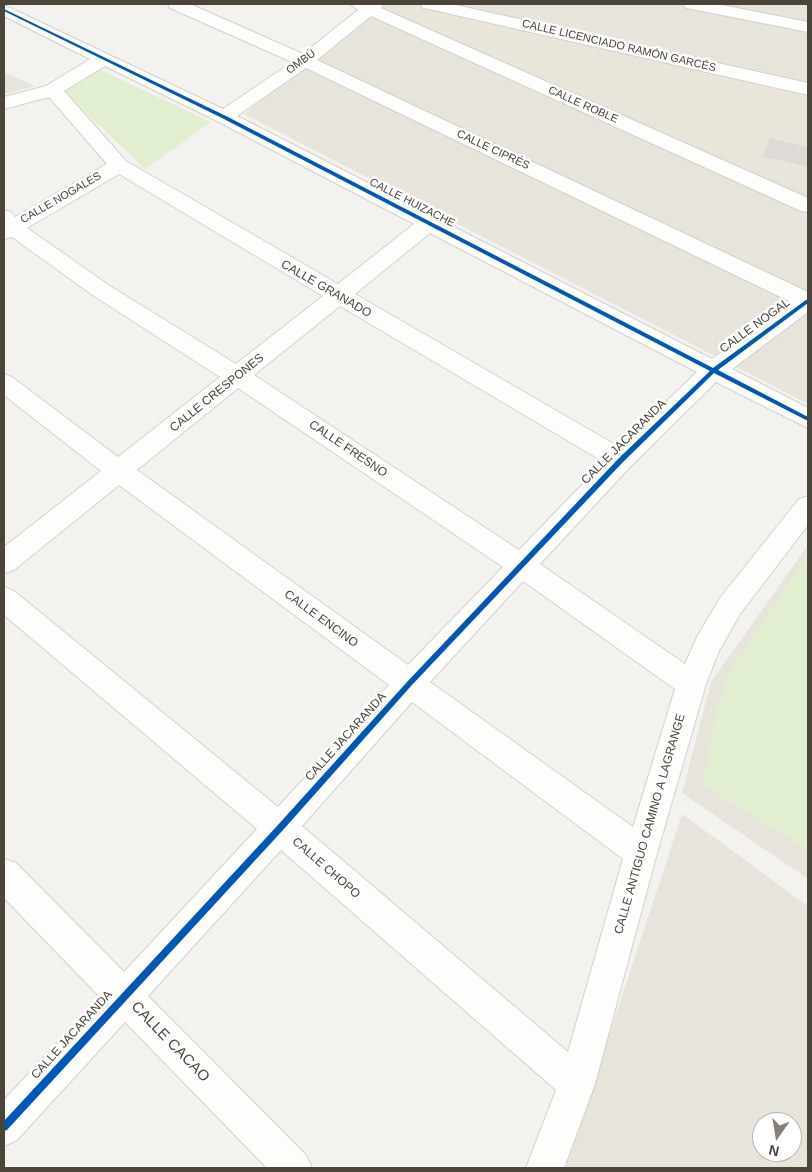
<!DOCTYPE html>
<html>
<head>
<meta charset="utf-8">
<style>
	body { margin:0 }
	#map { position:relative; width:812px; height:1172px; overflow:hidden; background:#f4f2ee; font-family:Helvetica,sans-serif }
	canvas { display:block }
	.frame { position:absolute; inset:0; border:5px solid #4b4439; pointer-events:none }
	.north { position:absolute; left:752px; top:1112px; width:50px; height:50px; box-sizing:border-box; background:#fff; border:1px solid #b7b4b0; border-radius:50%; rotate:193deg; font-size:14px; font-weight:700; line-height:20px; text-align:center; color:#4b4439 }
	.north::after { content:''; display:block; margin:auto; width:18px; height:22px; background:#868178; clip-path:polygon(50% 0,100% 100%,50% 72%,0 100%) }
</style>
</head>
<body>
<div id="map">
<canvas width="812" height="1172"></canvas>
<div class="frame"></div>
<div class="north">N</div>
</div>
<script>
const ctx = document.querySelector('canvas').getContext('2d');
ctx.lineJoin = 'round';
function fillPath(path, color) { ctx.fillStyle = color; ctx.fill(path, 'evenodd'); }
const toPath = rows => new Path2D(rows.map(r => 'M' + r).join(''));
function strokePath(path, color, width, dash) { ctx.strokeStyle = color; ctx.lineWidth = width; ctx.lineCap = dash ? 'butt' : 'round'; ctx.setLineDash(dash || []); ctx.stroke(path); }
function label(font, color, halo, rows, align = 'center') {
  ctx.font = font + ' Helvetica,sans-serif'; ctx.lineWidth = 5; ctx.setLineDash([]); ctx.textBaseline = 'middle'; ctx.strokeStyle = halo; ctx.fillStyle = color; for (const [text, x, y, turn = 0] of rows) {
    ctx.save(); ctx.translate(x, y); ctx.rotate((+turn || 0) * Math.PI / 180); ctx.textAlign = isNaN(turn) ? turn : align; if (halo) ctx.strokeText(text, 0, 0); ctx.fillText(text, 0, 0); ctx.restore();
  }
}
fillPath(toPath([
	[383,4,808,4,808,404,244,114],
	[4,72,35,86,4,94],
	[808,545,808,879,682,793,711,682],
	[682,814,808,906,808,1168,565,1168],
	[762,1122,792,1122,792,1152,762,1152]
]), '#e7e4dc');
fillPath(toPath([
	[391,4,411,4,808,94,808,193,393,11,390,6]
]), '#eae5da');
fillPath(toPath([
	[96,68,211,122,145,169,62,90],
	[808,554,808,850,702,785,714,723,729,673]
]), '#e1eecf');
const building = toPath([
	[770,139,808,148,808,166,764,156,770,139]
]);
fillPath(building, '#dedbd6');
strokePath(building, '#dcd9d4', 1);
const minor = toPath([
	[168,4,190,4,303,54,358,10,350,4,384,4,381,8,808,198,808,212,801,211,371,16,317,60,808,292,808,312,732,369,808,408,808,428,716,382,630,467,540,564,685,664,697,637,720,598,799,499,808,496,808,525,740,614,719,651,706,684,657,853,595,1084,564,1168,526,1168,556,1090,281,850,148,996,306,1155,312,1168,267,1168,125,1022,17,1140,4,1146,4,1100,100,997,4,898,4,859,16,863,124,972,257,829,4,615,4,587,14,591,278,807,389,685,119,485,14,570,4,573,4,547,101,471,4,395,4,374,12,377,118,457,220,377,94,296,12,237,4,239,4,210,11,212,15,217,107,164,49,97,4,109,4,97,46,86,90,59,4,16,4,5,223,109,292,62,170,8,168,4],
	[105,66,217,121,414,224,338,284,126,161,64,91,105,66],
	[306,68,791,302,712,359,237,116,306,68],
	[119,174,144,189,323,296,236,364,110,286,27,228,119,174],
	[430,233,697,372,619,447,355,294,430,233],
	[340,306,604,462,519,550,254,375,340,306],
	[238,388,503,567,408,665,137,470,238,388],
	[523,581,675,689,633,827,430,682,523,581],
	[412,702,623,859,568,1052,302,826,412,702],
	[420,4,451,4,808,83,808,95,429,9,423,8,420,4],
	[683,4,717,4,808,22,808,32,692,9,686,8,683,4]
]);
strokePath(minor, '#d2d0cb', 2);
fillPath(minor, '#fdfdfc');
fillPath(toPath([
	[4,9,226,116,713,368,806,300,808,299,808,303,718,370,808,417,808,421,714,373,623,462,411,686,283,830,7,1130,4,1131,4,1121,277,826,407,682,619,458,710,371,222,118,4,11,4,9]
]), '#0057b8');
label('11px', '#4b4439', '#fff', [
	["CALLE LICENCIADO RAMÓN GARCÉS",619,46,13],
	["OMBÚ",301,62,-36],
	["CALLE ROBLE",583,105,24],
	["CALLE CIPRÉS",493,150,25],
	["CALLE NOGALES",61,198,-30],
	["CALLE HUIZACHE",412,203,27]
]);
label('12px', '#4b4439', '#fff', [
	["CALLE GRANADO",326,289,30],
	["CALLE NOGAL",755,326,-36],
	["CALLE CRESPONES",217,393,-39],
	["CALLE JACARANDA",624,442,-45],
	["CALLE FRESNO",348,449,34],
	["CALLE ENCINO",321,619,36],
	["CALLE JACARANDA",346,737,-48],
	["CALLE ANTIGUO CAMINO A LAGRANGE",650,824,-74],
	["CALLE CHOPO",326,868,41],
	["CALLE JACARANDA",72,1035,-48]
]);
label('15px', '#4b4439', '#fff', [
	["CALLE CACAO",170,1042,46]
]);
</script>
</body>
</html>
